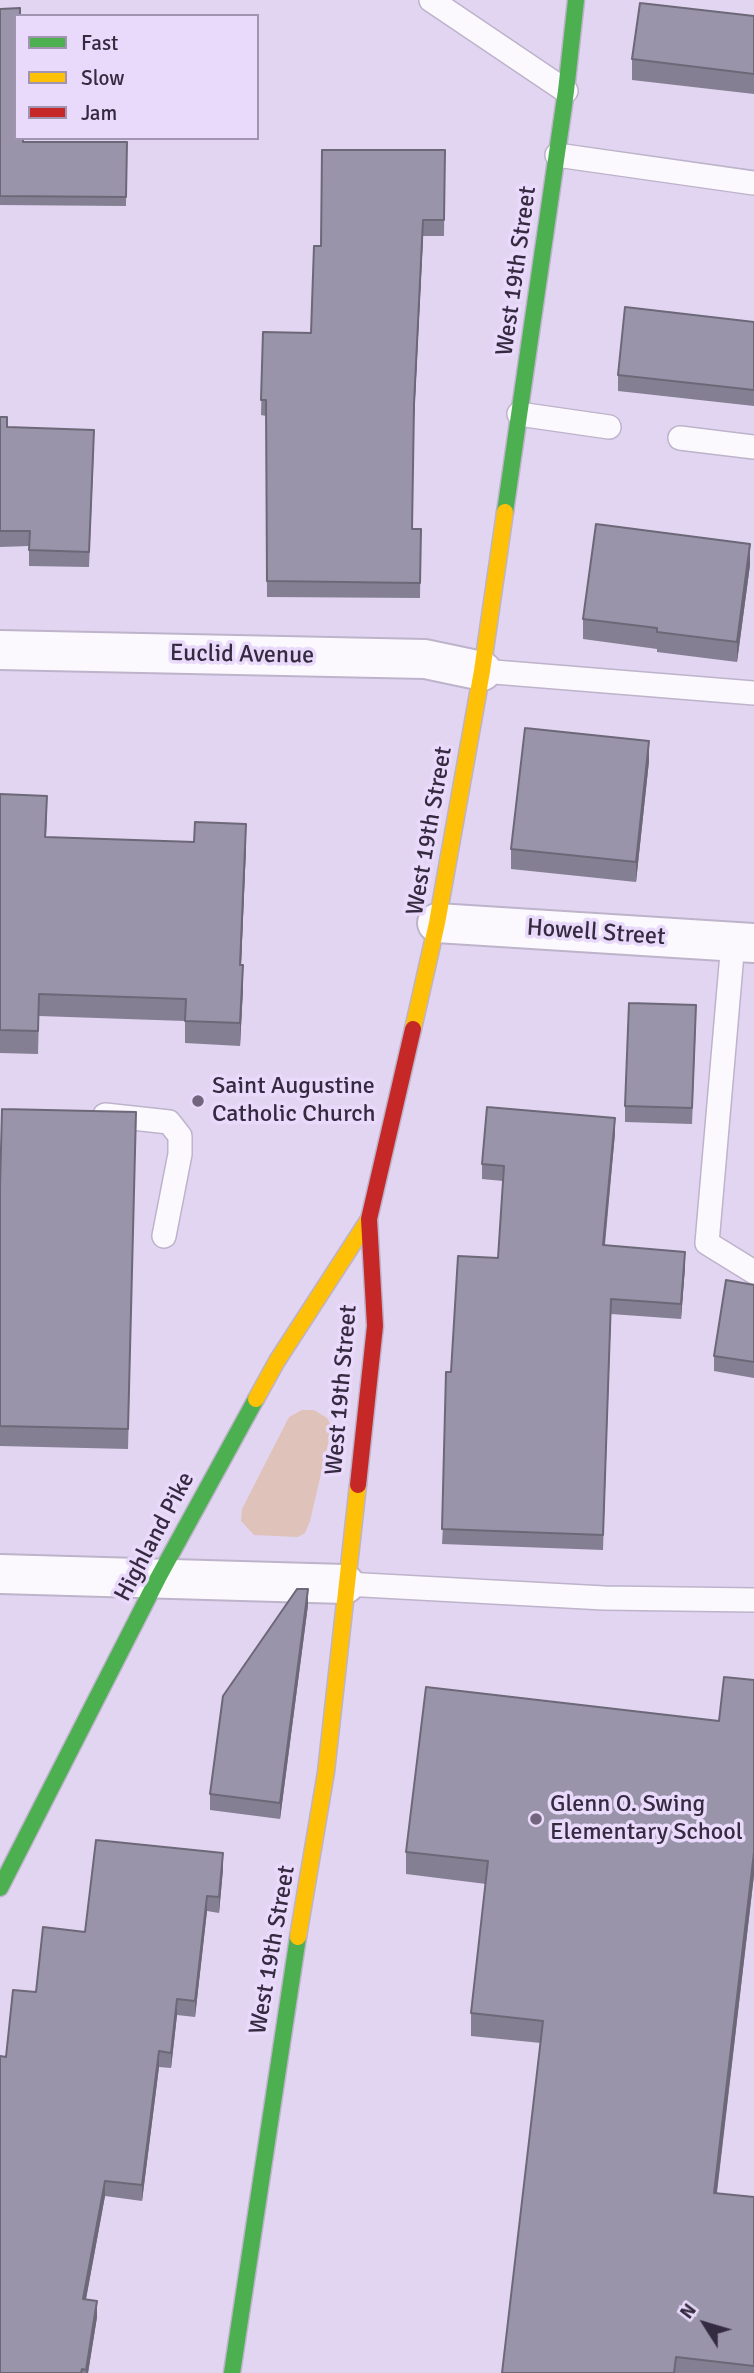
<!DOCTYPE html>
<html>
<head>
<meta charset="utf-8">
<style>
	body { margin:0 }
	#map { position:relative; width:754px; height:2373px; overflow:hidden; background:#e2d5f2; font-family:Signika,sans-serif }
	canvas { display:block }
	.legend { position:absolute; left:14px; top:14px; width:245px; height:126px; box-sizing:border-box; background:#e9dafc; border:2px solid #a194b1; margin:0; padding:9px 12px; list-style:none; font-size:21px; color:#352b40 }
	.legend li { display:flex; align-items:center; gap:14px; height:35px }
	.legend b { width:35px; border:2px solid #a194b1 }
	.north { position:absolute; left:670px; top:2289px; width:70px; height:70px; -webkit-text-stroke:5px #e9dafc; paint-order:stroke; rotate:307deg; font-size:19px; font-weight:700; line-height:28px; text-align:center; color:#352b40 }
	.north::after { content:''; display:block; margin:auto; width:24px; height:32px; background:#352b40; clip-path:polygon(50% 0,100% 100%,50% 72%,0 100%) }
</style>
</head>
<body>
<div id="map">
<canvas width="754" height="2373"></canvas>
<ul class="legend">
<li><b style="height:9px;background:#4caf50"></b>Fast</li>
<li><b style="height:9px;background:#ffc107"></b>Slow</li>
<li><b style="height:9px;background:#c62828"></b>Jam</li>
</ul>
<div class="north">N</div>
</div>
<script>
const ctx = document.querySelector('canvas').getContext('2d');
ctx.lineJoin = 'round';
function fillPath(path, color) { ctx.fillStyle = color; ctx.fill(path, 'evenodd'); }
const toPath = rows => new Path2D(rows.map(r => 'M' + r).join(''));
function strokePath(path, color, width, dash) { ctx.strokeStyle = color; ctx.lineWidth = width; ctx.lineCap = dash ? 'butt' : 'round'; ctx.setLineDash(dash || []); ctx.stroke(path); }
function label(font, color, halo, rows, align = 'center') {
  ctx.font = font + ' Signika,sans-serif'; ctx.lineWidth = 7; ctx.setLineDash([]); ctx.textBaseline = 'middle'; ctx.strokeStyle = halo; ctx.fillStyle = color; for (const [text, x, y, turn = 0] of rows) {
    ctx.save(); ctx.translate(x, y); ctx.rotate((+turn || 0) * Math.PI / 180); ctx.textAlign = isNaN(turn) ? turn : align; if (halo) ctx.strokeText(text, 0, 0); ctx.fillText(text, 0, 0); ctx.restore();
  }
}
fillPath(toPath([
	[302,1410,314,1410,327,1418,332,1427,310,1521,305,1533,298,1537,254,1535,241,1521,242,1509,289,1417]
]), '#dfc2b9');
const lane = toPath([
	[431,0,566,91],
	[557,155,754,183],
	[519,414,609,427],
	[680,438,754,447],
	[482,671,754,693],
	[733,942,707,1243,754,1272],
	[105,1115,169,1122,180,1136,180,1154,164,1236],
	[345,1584,604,1598,754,1600]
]);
const street = toPath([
	[0,650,425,659,482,671],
	[437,923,754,943],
	[0,1574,345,1584]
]);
const fast = toPath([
	[505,512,566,91,576,0],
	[0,1888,158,1578,256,1399],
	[232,2373,298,1937]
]);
const slow = toPath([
	[413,1029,437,923,482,671,505,512],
	[256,1399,277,1361,369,1219],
	[298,1937,326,1772,358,1485]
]);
const jam = toPath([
	[358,1485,375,1326,369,1219,413,1029]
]);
strokePath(lane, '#bdb3ca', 26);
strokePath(street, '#bdb3ca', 42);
strokePath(fast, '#bdb3ca', 19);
strokePath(slow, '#bdb3ca', 19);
strokePath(jam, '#bdb3ca', 19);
strokePath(lane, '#fbf9fd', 23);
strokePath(street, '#fbf9fd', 38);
strokePath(fast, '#4caf50', 16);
strokePath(slow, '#ffc107', 16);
strokePath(jam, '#c62828', 16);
fillPath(toPath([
	[0,9,23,142,127,142,126,206,0,205],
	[754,16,754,94,632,80,632,59],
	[445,150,444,236,423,236,414,419,412,529,421,529,420,598,267,597,266,416,261,415,263,332,311,333,321,246],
	[754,322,754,406,618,391,618,375],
	[0,417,7,427,94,446,89,567,29,566,29,546,0,547],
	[750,565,737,662,657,652,657,649,583,639,583,619],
	[649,761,636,882,511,869,511,849],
	[0,794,47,819,46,837,246,847,241,965,243,988,240,1046,185,1043,185,1021,39,1016,38,1054,0,1053],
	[696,1021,692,1124,625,1122,625,1106],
	[136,1112,128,1449,0,1446,0,1187],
	[615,1133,605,1245,685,1267,681,1319,611,1314,603,1550,442,1544,451,1372,498,1258,503,1181,482,1179,482,1164],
	[754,1285,754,1378,714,1371,714,1356],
	[308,1605,280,1819,210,1810,210,1794],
	[754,1680,754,1875,717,2193,754,2197,754,2373,502,2373,541,2043,471,2036,471,2013,486,1884,406,1874,406,1852,719,1721],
	[223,1869,219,1913,207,1911,195,2017,177,2015,171,2068,159,2067,142,2201,105,2196,86,2299,97,2317,88,2373,0,2373,6,2057,36,1992,85,1932]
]), '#847f92');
fillPath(toPath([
	[423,220,423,236,414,419,414,404],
	[750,544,750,565,737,662,737,642],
	[649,741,649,761,636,882,636,862],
	[246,824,246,847,240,988,240,965],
	[243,965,243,988,240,1046,240,1023],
	[615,1118,615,1133,603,1260,603,1245],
	[685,1252,685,1267,681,1319,681,1304],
	[308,1589,308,1605,280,1819,280,1803],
	[754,1852,754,1875,714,2215,714,2193],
	[223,1853,223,1869,219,1913,219,1897],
	[207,1896,207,1911,195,2017,195,2001],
	[177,1999,177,2015,171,2068,171,2053],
	[159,2051,159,2067,142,2201,142,2185],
	[105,2181,105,2196,83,2315,83,2299],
	[97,2301,97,2317,88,2373,86,2373]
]), '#6c6877');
const building = toPath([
	[640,3,754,16,754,74,632,59,640,3],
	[20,8,20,16,16,16,16,138,23,138,23,142,127,142,126,197,0,196,0,9,20,8],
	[322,150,445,150,444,220,423,220,414,404,412,529,421,529,420,583,267,581,266,400,261,400,263,332,311,333,314,246,321,246,322,150],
	[625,307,754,322,754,390,618,375,625,307],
	[0,417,7,417,7,427,94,430,89,552,29,550,30,531,0,531,0,417],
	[596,524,750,544,737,642,657,632,657,628,583,619,596,524],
	[525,728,649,741,636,862,511,849,525,728],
	[0,794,47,796,45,837,194,842,195,822,246,824,240,965,243,965,240,1023,185,1021,186,999,39,994,38,1031,0,1030,0,794],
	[629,1003,696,1005,692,1108,625,1106,629,1003],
	[487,1107,615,1118,603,1245,685,1252,681,1304,611,1299,603,1535,442,1529,446,1372,451,1372,458,1256,498,1258,504,1166,482,1164,487,1107],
	[2,1109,136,1112,128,1429,0,1426,0,1187,2,1109],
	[726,1280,754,1285,754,1362,714,1356,726,1280],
	[297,1589,308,1589,280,1803,210,1794,223,1696,297,1589],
	[724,1677,754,1680,754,1852,714,2193,754,2197,754,2366,676,2357,674,2373,502,2373,543,2021,471,2013,488,1861,406,1852,426,1687,719,1721,724,1677],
	[96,1840,223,1853,219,1897,207,1896,195,2001,177,1999,171,2053,159,2051,142,2185,105,2181,83,2299,97,2301,86,2370,82,2369,81,2373,0,2373,0,2056,6,2057,13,1990,36,1992,43,1927,85,1932,96,1840]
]);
fillPath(building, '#9a94aa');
strokePath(building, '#6c6877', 2);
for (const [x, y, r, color] of [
	[198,1101,7,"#72667e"],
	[536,1819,7,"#72667e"]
]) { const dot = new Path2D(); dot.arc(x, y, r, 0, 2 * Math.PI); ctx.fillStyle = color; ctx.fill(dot); strokePath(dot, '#e9dafc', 2.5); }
label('24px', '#352b40', '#e9dafc', [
	["West 19th Street",517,271,-82],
	["Euclid Avenue",242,655,1],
	["West 19th Street",430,831,-80],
	["Howell Street",596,933,4],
	["West 19th Street",342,1390,-85],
	["Highland Pike",155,1537,-62],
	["West 19th Street",273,1950,-80]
]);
label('24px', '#352b40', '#e9dafc', [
	["Saint Augustine",212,1087],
	["Catholic Church",212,1115],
	["Glenn O. Swing",550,1805],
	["Elementary School",550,1833]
], 'left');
</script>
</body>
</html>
